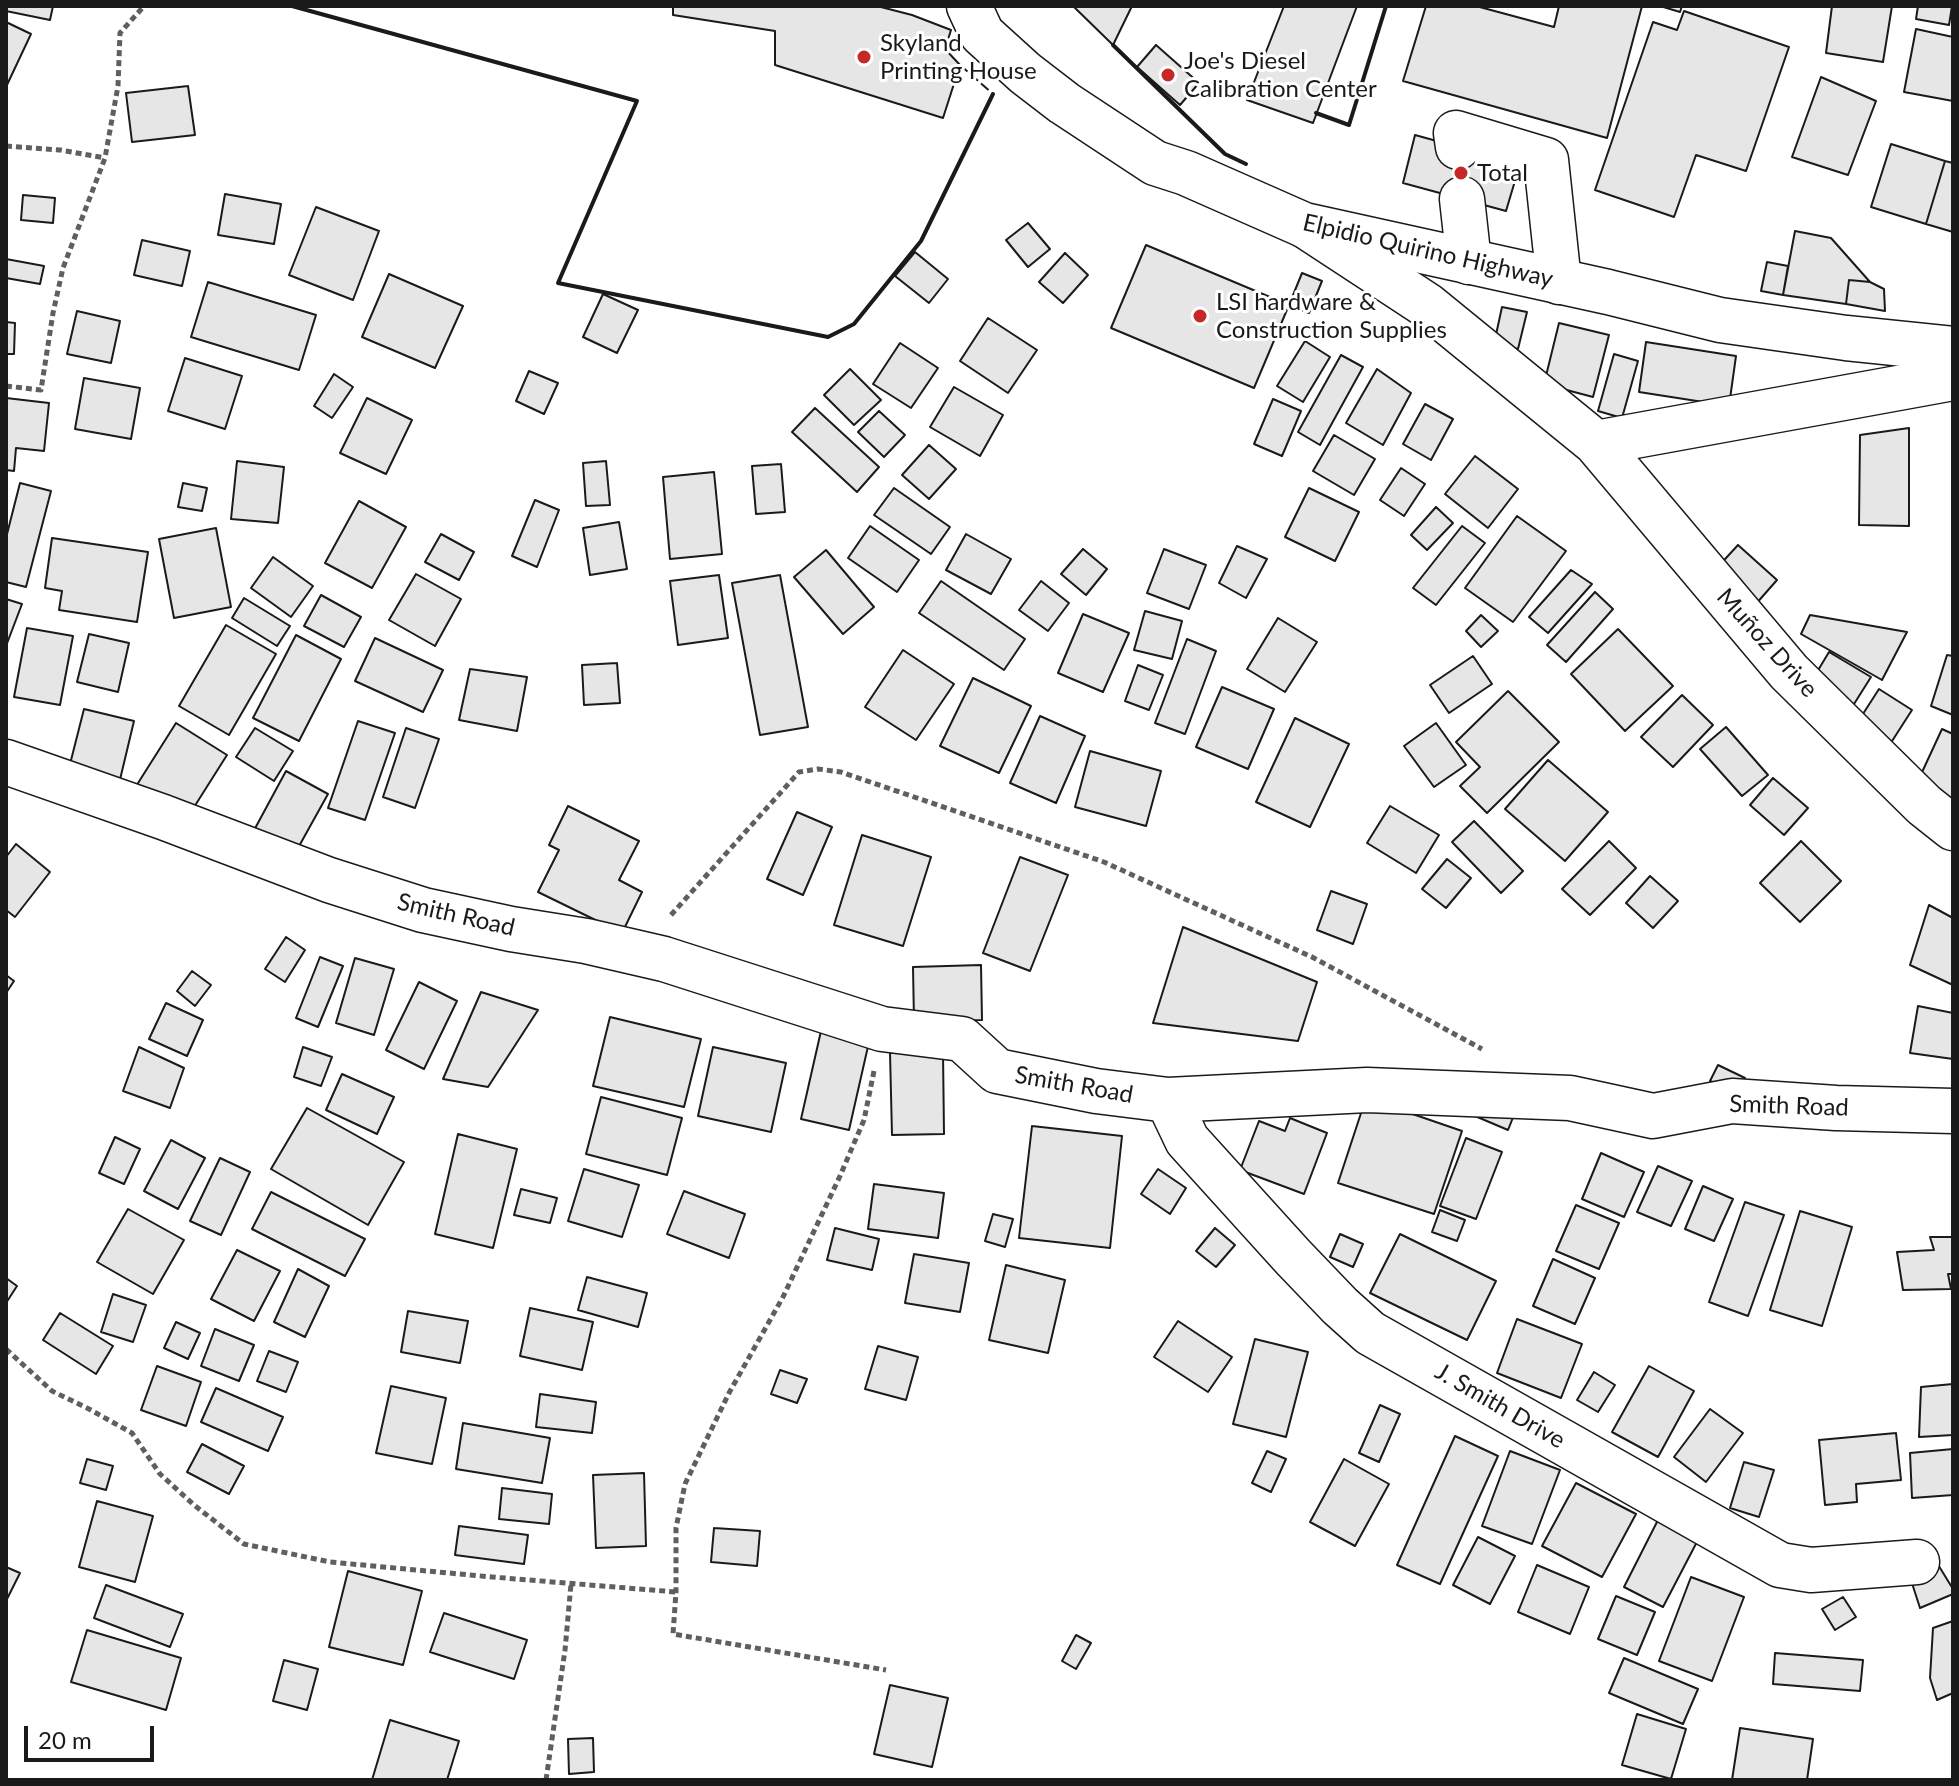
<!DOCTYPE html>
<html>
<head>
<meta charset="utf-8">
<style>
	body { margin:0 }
	#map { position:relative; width:1959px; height:1786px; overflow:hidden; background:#fff; font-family:Lato,sans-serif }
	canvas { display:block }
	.frame { position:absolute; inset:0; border:8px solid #1a1a1a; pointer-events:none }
	.scale { position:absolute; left:24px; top:1726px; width:130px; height:36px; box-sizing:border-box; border:4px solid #1a1a1a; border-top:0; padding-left:10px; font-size:24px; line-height:28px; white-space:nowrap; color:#1a1a1a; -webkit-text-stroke:6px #fff; paint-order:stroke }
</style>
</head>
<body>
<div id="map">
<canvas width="1959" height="1786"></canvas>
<div class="frame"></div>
<div class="scale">20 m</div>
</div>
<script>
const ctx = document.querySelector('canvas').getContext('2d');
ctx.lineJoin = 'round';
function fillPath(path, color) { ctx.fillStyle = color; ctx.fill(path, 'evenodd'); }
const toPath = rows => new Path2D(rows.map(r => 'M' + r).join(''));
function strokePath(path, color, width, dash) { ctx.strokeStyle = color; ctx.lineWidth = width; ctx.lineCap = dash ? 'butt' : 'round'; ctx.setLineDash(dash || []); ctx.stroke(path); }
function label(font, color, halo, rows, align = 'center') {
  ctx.font = font + ' Lato,sans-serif'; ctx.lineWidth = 6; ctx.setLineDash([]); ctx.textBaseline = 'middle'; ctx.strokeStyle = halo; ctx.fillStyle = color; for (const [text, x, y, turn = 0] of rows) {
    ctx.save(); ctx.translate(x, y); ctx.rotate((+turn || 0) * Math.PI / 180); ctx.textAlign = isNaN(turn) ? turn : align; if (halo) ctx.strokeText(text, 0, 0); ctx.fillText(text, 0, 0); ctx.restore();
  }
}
const building = toPath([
	[6,6,53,6,50,20,6,11,6,6],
	[673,6,877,6,912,15,951,30,945,49,960,65,943,118,775,65,775,31,673,15,673,6],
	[1073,6,1132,6,1113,45,1073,6],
	[1284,6,1357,6,1313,123,1247,100,1284,6],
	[1426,6,1476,6,1554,27,1559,6,1642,6,1607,138,1403,81,1426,6],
	[1660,6,1682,6,1680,12,1660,6],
	[1832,6,1892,6,1883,62,1826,53,1832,6],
	[1918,6,1952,6,1949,25,1916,19,1918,6],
	[1684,11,1789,47,1746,171,1696,155,1674,217,1595,190,1653,22,1677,30,1684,11],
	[6,22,31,34,6,87,6,22],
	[1916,29,1953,37,1953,101,1904,92,1916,29],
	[1156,45,1199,83,1180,105,1137,67,1156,45],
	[1821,77,1876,101,1848,175,1792,157,1821,77],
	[188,86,195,135,132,142,126,93,188,86],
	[1415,135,1520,164,1506,211,1403,183,1415,135],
	[1891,144,1945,161,1926,224,1871,207,1891,144],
	[1945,161,1953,163,1953,232,1926,224,1945,161],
	[225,194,281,204,274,244,218,235,225,194],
	[23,195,55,198,53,223,21,220,23,195],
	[316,207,379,231,353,300,289,275,316,207],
	[1028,223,1050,249,1028,267,1006,240,1028,223],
	[1795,231,1831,238,1870,282,1849,280,1846,304,1783,295,1795,231],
	[142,240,190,251,182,286,134,275,142,240],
	[1146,245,1289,305,1254,388,1111,328,1146,245],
	[915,252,948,279,929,303,895,276,915,252],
	[1065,253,1088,275,1063,303,1039,282,1065,253],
	[6,259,44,266,40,284,6,278,6,259],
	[1767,262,1788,266,1783,295,1761,291,1767,262],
	[1302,273,1322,281,1309,313,1289,305,1302,273],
	[389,274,463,306,435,368,362,337,389,274],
	[1849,280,1870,282,1884,289,1885,311,1846,304,1849,280],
	[208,282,316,315,299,370,191,337,208,282],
	[603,294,638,310,617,353,583,337,603,294],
	[1502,307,1527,312,1518,349,1494,344,1502,307],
	[77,311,120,321,111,363,67,354,77,311],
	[988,318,1037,350,1008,393,960,361,988,318],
	[6,322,15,323,14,354,6,354,6,322],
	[1559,323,1609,335,1593,397,1544,384,1559,323],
	[1305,341,1330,357,1303,402,1277,386,1305,341],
	[1646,342,1736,356,1729,406,1639,392,1646,342],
	[900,343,938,368,911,408,873,384,900,343],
	[1614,354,1638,361,1622,418,1598,411,1614,354],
	[1341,355,1363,367,1320,445,1298,432,1341,355],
	[185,358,242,376,225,429,168,411,185,358],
	[850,369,881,400,854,425,824,395,850,369],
	[1377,369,1411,393,1383,445,1346,423,1377,369],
	[529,371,558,383,544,414,516,401,529,371],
	[334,374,353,387,332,418,314,406,334,374],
	[84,378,140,388,131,439,75,429,84,378],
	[954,387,1003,415,980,456,930,427,954,387],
	[6,398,49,403,44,451,16,448,14,471,6,470,6,398],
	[367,398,412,420,386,474,340,453,367,398],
	[1273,399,1301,411,1282,456,1254,444,1273,399],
	[1425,404,1453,419,1431,460,1403,444,1425,404],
	[815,408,879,467,857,492,792,432,815,408],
	[879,411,905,435,884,457,858,432,879,411],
	[1909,428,1909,526,1859,525,1860,435,1909,428],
	[1334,435,1375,459,1354,495,1313,471,1334,435],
	[929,445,956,469,929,499,902,475,929,445],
	[1475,456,1518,489,1488,528,1445,494,1475,456],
	[237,461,284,467,278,523,231,519,237,461],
	[606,461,610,505,586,506,583,463,606,461],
	[781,464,785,512,756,514,752,466,781,464],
	[1401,468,1425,484,1404,516,1380,500,1401,468],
	[714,472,722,554,670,559,663,477,714,472],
	[20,483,51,491,26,587,6,582,6,538,20,483],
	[183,483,207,488,202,511,178,507,183,483],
	[894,488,950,527,931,554,874,515,894,488],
	[1309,488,1359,512,1335,561,1285,537,1309,488],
	[535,500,559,510,537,567,512,556,535,500],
	[359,501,406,527,372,588,325,563,359,501],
	[1436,507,1453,523,1427,550,1411,535,1436,507],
	[1517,516,1566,551,1513,622,1465,588,1517,516],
	[619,522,627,569,590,575,583,528,619,522],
	[870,526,919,560,897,592,848,558,870,526],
	[1462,526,1485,543,1436,605,1413,588,1462,526],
	[216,528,231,607,174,618,159,539,216,528],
	[441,534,474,552,459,580,425,562,441,534],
	[966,534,1011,559,991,594,946,570,966,534],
	[52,538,148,552,137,622,59,610,62,591,45,588,52,538],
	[1738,545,1777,580,1755,605,1715,570,1738,545],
	[1237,546,1267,559,1246,598,1219,583,1237,546],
	[1083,549,1107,569,1086,595,1061,574,1083,549],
	[1164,549,1206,565,1189,609,1147,593,1164,549],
	[826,550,874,607,843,634,794,577,826,550],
	[273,557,313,586,291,617,251,588,273,557],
	[1571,570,1592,584,1548,633,1529,617,1571,570],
	[416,574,461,599,435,646,389,620,416,574],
	[719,575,728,638,678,645,670,581,719,575],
	[780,575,808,727,760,735,732,583,780,575],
	[941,581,1025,639,1004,670,919,613,941,581],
	[1041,581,1069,603,1048,631,1019,610,1041,581],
	[1595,592,1613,609,1566,662,1547,645,1595,592],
	[321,595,361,617,344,647,304,626,321,595],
	[244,598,290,626,277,646,232,618,244,598],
	[6,599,22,604,6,646,6,599],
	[1145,611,1182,621,1172,659,1134,650,1145,611],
	[1083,614,1129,633,1103,692,1058,673,1083,614],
	[1481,615,1498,631,1481,647,1466,631,1481,615],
	[1810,615,1907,632,1882,680,1801,634,1810,615],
	[1278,618,1317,642,1285,692,1247,669,1278,618],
	[226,625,276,654,229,735,179,706,226,625],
	[27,628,73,636,60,705,14,697,27,628],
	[1618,629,1673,686,1625,731,1571,674,1618,629],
	[89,634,129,643,118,692,77,682,89,634],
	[296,635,341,659,299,741,253,718,296,635],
	[375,638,443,670,423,712,355,681,375,638],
	[1187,639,1216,651,1185,734,1155,723,1187,639],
	[903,650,954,684,916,740,865,707,903,650],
	[1829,652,1871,677,1849,712,1808,687,1829,652],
	[1947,655,1953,656,1953,715,1931,706,1947,655],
	[1473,656,1492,684,1449,713,1430,685,1473,656],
	[617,663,620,703,584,705,582,665,617,663],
	[1138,665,1163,675,1149,710,1125,701,1138,665],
	[470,669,527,677,517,731,459,720,470,669],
	[973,678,1031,706,999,773,940,746,973,678],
	[1222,687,1274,709,1248,769,1196,747,1222,687],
	[1879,689,1912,710,1885,752,1852,731,1879,689],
	[1508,691,1559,742,1487,813,1460,786,1480,767,1456,742,1508,691],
	[1682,695,1713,725,1673,767,1641,737,1682,695],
	[84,709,134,721,118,788,67,776,84,709],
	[1040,716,1085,736,1056,803,1010,783,1040,716],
	[1295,718,1349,744,1310,827,1256,802,1295,718],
	[358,721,395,733,365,820,328,808,358,721],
	[176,723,227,755,184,823,133,791,176,723],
	[1436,723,1466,765,1434,787,1404,746,1436,723],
	[1726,727,1768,775,1742,796,1700,749,1726,727],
	[255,728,293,751,274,781,236,757,255,728],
	[406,728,439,739,415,808,383,797,406,728],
	[1942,729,1953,734,1953,799,1917,783,1942,729],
	[1090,751,1161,771,1146,826,1075,807,1090,751],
	[1548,760,1608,812,1565,861,1505,809,1548,760],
	[286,771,328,794,293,857,252,834,286,771],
	[1773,778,1808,808,1784,835,1750,805,1773,778],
	[568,806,639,841,619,880,642,892,622,933,538,892,559,850,549,845,568,806],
	[1390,806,1439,835,1416,873,1367,843,1390,806],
	[797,812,832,827,803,895,767,879,797,812],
	[1474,821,1523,871,1501,893,1452,842,1474,821],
	[862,835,931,857,903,946,834,925,862,835],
	[1609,841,1636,868,1590,915,1562,889,1609,841],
	[1801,841,1841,881,1800,922,1760,883,1801,841],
	[16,844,50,872,15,917,6,910,6,857,16,844],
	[1020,857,1068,875,1030,971,983,953,1020,857],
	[1447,859,1471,878,1446,908,1422,889,1447,859],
	[1650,876,1678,901,1653,928,1626,903,1650,876],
	[1331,891,1367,904,1353,944,1317,930,1331,891],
	[1929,905,1953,918,1953,985,1910,965,1929,905],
	[1183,927,1317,982,1298,1041,1153,1023,1183,927],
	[286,937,305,950,285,982,265,969,286,937],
	[320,957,343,966,318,1027,296,1018,320,957],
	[355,958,394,969,374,1035,336,1023,355,958],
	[981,965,982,1020,914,1021,913,967,981,965],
	[192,971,211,985,195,1006,177,991,192,971],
	[6,975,14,981,6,993,6,975],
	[419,982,457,1001,424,1069,386,1050,419,982],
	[481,992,538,1010,488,1087,443,1079,481,992],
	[166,1003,203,1020,187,1056,149,1039,166,1003],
	[1918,1006,1953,1013,1953,1059,1910,1053,1918,1006],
	[610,1017,701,1039,684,1107,593,1086,610,1017],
	[821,1031,869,1042,849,1130,801,1119,821,1031],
	[139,1047,184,1068,170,1108,123,1091,139,1047],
	[303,1047,332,1057,321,1086,294,1077,303,1047],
	[713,1047,786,1063,771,1132,698,1116,713,1047],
	[943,1052,944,1134,892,1135,890,1053,943,1052],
	[1718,1065,1745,1078,1738,1093,1710,1081,1718,1065],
	[342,1074,394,1097,377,1134,326,1110,342,1074],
	[601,1097,682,1118,667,1175,586,1154,601,1097],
	[1366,1098,1462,1131,1434,1214,1338,1183,1366,1098],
	[307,1108,404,1162,368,1225,271,1169,307,1108],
	[1516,1110,1508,1130,1475,1116,1516,1110],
	[1290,1118,1327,1133,1304,1194,1240,1170,1259,1121,1285,1131,1290,1118],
	[1032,1126,1122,1136,1110,1248,1019,1238,1032,1126],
	[458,1134,517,1149,493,1248,435,1234,458,1134],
	[115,1137,140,1149,124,1184,99,1173,115,1137],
	[1466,1138,1502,1152,1476,1219,1440,1206,1466,1138],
	[171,1140,205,1158,178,1209,144,1191,171,1140],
	[1601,1153,1644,1172,1624,1217,1582,1199,1601,1153],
	[220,1158,250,1172,221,1235,190,1221,220,1158],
	[1658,1166,1692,1181,1671,1226,1637,1212,1658,1166],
	[584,1169,639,1185,622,1237,568,1221,584,1169],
	[1158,1169,1186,1188,1170,1214,1141,1194,1158,1169],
	[874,1184,944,1193,938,1238,868,1229,874,1184],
	[1703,1186,1733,1199,1714,1241,1685,1229,1703,1186],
	[521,1189,557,1198,550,1223,514,1215,521,1189],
	[684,1191,745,1214,729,1258,667,1234,684,1191],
	[271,1192,365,1239,345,1276,252,1229,271,1192],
	[1745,1202,1784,1215,1748,1316,1709,1302,1745,1202],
	[1576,1205,1619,1223,1599,1269,1556,1251,1576,1205],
	[128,1209,184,1240,153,1294,97,1262,128,1209],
	[1440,1210,1465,1220,1457,1241,1432,1232,1440,1210],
	[1800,1211,1852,1227,1822,1326,1770,1310,1800,1211],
	[993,1214,1013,1219,1005,1247,985,1241,993,1214],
	[835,1228,879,1239,872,1270,827,1260,835,1228],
	[1215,1228,1235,1245,1216,1267,1196,1251,1215,1228],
	[1340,1234,1363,1244,1353,1267,1330,1257,1340,1234],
	[1400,1234,1496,1281,1467,1340,1370,1293,1400,1234],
	[1930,1237,1953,1237,1953,1274,1948,1274,1951,1289,1903,1290,1897,1252,1934,1250,1930,1237],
	[237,1250,280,1271,254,1321,211,1299,237,1250],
	[914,1254,969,1263,960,1312,905,1303,914,1254],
	[1553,1259,1595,1278,1575,1324,1533,1306,1553,1259],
	[1006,1265,1065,1280,1048,1353,989,1340,1006,1265],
	[298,1269,329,1286,305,1337,274,1322,298,1269],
	[587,1277,647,1293,638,1327,578,1310,587,1277],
	[6,1278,17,1286,6,1303,6,1278],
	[113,1294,146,1305,133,1342,101,1332,113,1294],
	[530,1308,593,1322,582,1370,520,1356,530,1308],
	[408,1311,468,1321,460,1363,401,1352,408,1311],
	[60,1313,113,1346,96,1374,43,1340,60,1313],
	[1517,1319,1582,1344,1561,1398,1497,1373,1517,1319],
	[1178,1321,1232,1357,1208,1392,1154,1357,1178,1321],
	[176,1322,200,1333,188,1359,164,1348,176,1322],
	[215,1329,254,1345,239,1381,201,1366,215,1329],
	[1255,1339,1308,1352,1286,1437,1233,1424,1255,1339],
	[878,1346,918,1357,906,1400,865,1389,878,1346],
	[269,1351,298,1362,286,1392,257,1381,269,1351],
	[157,1366,201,1382,186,1426,141,1410,157,1366],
	[1649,1366,1694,1391,1658,1457,1612,1432,1649,1366],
	[780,1370,807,1379,797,1403,771,1394,780,1370],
	[1594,1372,1615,1385,1598,1412,1577,1400,1594,1372],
	[1953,1384,1953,1435,1919,1437,1921,1387,1953,1384],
	[391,1386,446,1398,432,1464,376,1453,391,1386],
	[216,1388,283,1417,268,1451,201,1422,216,1388],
	[540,1394,596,1402,592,1433,536,1427,540,1394],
	[1380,1405,1400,1414,1379,1462,1359,1453,1380,1405],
	[1710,1409,1743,1433,1706,1482,1674,1457,1710,1409],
	[463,1423,550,1438,542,1483,456,1469,463,1423],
	[1896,1433,1901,1480,1856,1484,1857,1502,1825,1505,1819,1440,1896,1433],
	[1455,1436,1498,1456,1440,1584,1397,1565,1455,1436],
	[202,1444,244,1466,229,1494,187,1472,202,1444],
	[1953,1449,1953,1495,1912,1498,1910,1453,1953,1449],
	[1267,1451,1286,1459,1271,1492,1252,1483,1267,1451],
	[1510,1451,1560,1470,1532,1544,1482,1526,1510,1451],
	[87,1459,113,1466,106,1490,80,1483,87,1459],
	[1344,1459,1389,1484,1355,1546,1310,1522,1344,1459],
	[1744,1462,1774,1470,1759,1517,1730,1508,1744,1462],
	[644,1473,646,1546,596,1548,593,1475,644,1473],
	[1576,1483,1636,1514,1602,1577,1542,1546,1576,1483],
	[502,1488,552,1494,549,1524,499,1519,502,1488],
	[97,1501,153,1516,135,1582,79,1567,97,1501],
	[1659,1518,1699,1538,1663,1607,1624,1587,1659,1518],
	[459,1526,528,1535,524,1564,455,1555,459,1526],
	[714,1528,760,1531,757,1566,711,1562,714,1528],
	[1478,1537,1515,1556,1490,1604,1453,1585,1478,1537],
	[1937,1563,1953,1589,1953,1594,1920,1608,1910,1577,1937,1563],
	[1537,1565,1589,1587,1570,1634,1518,1612,1537,1565],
	[6,1567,20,1573,6,1601,6,1567],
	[348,1571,422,1591,403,1665,329,1647,348,1571],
	[1691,1577,1744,1597,1712,1681,1659,1661,1691,1577],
	[106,1585,183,1614,170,1647,94,1618,106,1585],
	[1616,1596,1655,1612,1637,1655,1598,1639,1616,1596],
	[1843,1597,1856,1617,1835,1630,1822,1609,1843,1597],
	[444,1613,527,1640,514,1679,430,1652,444,1613],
	[1953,1621,1953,1693,1937,1700,1930,1678,1933,1628,1953,1621],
	[87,1630,181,1658,166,1710,71,1682,87,1630],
	[1076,1635,1091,1643,1076,1669,1062,1661,1076,1635],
	[1775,1653,1863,1660,1860,1691,1773,1684,1775,1653],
	[1624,1658,1698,1689,1683,1724,1609,1693,1624,1658],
	[284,1660,318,1669,307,1710,273,1701,284,1660],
	[890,1685,948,1698,932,1767,874,1754,890,1685],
	[1637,1714,1686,1729,1671,1779,1622,1765,1637,1714],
	[390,1720,459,1741,447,1780,372,1780,390,1720],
	[1740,1728,1813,1739,1807,1780,1732,1780,1740,1728],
	[593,1738,594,1772,569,1774,568,1739,593,1738]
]);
fillPath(building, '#e6e6e6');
strokePath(building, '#1a1a1a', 2);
const minor = toPath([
	[1458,147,1456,133,1546,160,1559,282],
	[1462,199,1469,262],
	[6,762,163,817,329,880,423,910,511,929,586,941,664,959,882,1029,962,1039,997,1071,1096,1091,1168,1100,1367,1090,1570,1098,1653,1116,1732,1101,1836,1108,1953,1111],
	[1168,1100,1187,1140,1293,1257,1340,1306,1370,1333,1780,1565,1811,1570,1917,1562]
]);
const major = toPath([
	[1306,226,1428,306,1596,443,1789,672,1924,805,1953,828],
	[1596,443,1953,378]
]);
const highway = toPath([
	[969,6,982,34,1025,73,1064,103,1155,163,1186,173,1304,225,1608,292,1720,320,1846,338,1953,349]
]);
strokePath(minor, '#1a1a1a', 47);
strokePath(major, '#1a1a1a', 47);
strokePath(highway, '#1a1a1a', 47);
strokePath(toPath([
	[6,146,60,150,105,158],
	[6,386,41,390,53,313,63,268,105,158,118,86,120,33,144,6],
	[671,915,799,772,818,769,841,772,1104,862,1312,957,1482,1049],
	[874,1071,864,1120,840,1176,783,1297,729,1393,685,1484,676,1528,676,1592,673,1634,886,1670],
	[6,1349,52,1391,89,1409,132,1433,160,1474,194,1505,244,1544,330,1562,492,1577,676,1592],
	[546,1780,565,1650,571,1584]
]), '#5f5f5f', 5, [6, 4]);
strokePath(minor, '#fff', 44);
strokePath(major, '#fff', 44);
strokePath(highway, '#fff', 44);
strokePath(toPath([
	[960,65,993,94]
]), '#1a1a1a', 2, [10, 4]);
strokePath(toPath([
	[292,6,637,101,558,283,828,337,854,324,921,241,993,94],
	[1113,45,1225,154,1246,164],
	[1316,113,1349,125,1386,6]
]), '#1a1a1a', 4);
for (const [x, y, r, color] of [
	[864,57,8,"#c62828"],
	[1168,75,8,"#c62828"],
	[1461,173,8,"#c62828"],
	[1200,316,8,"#c62828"]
]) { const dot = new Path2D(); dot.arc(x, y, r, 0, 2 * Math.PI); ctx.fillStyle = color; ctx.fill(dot); strokePath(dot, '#fff', 3); }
label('24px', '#1a1a1a', '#fff', [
	["Skyland",880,43],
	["Printing House",880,71],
	["Joe's Diesel",1184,61],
	["Calibration Center",1184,89],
	["Total",1477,173],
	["LSI hardware &",1216,302],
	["Construction Supplies",1216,330]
], 'left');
label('24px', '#1a1a1a', '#fff', [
	["Elpidio Quirino Highway",1428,251,13],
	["Muñoz Drive",1767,643,48],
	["Smith Road",456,915,13],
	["Smith Road",1074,1085,10],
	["Smith Road",1789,1106,2],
	["J. Smith Drive",1500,1406,30]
]);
</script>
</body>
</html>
